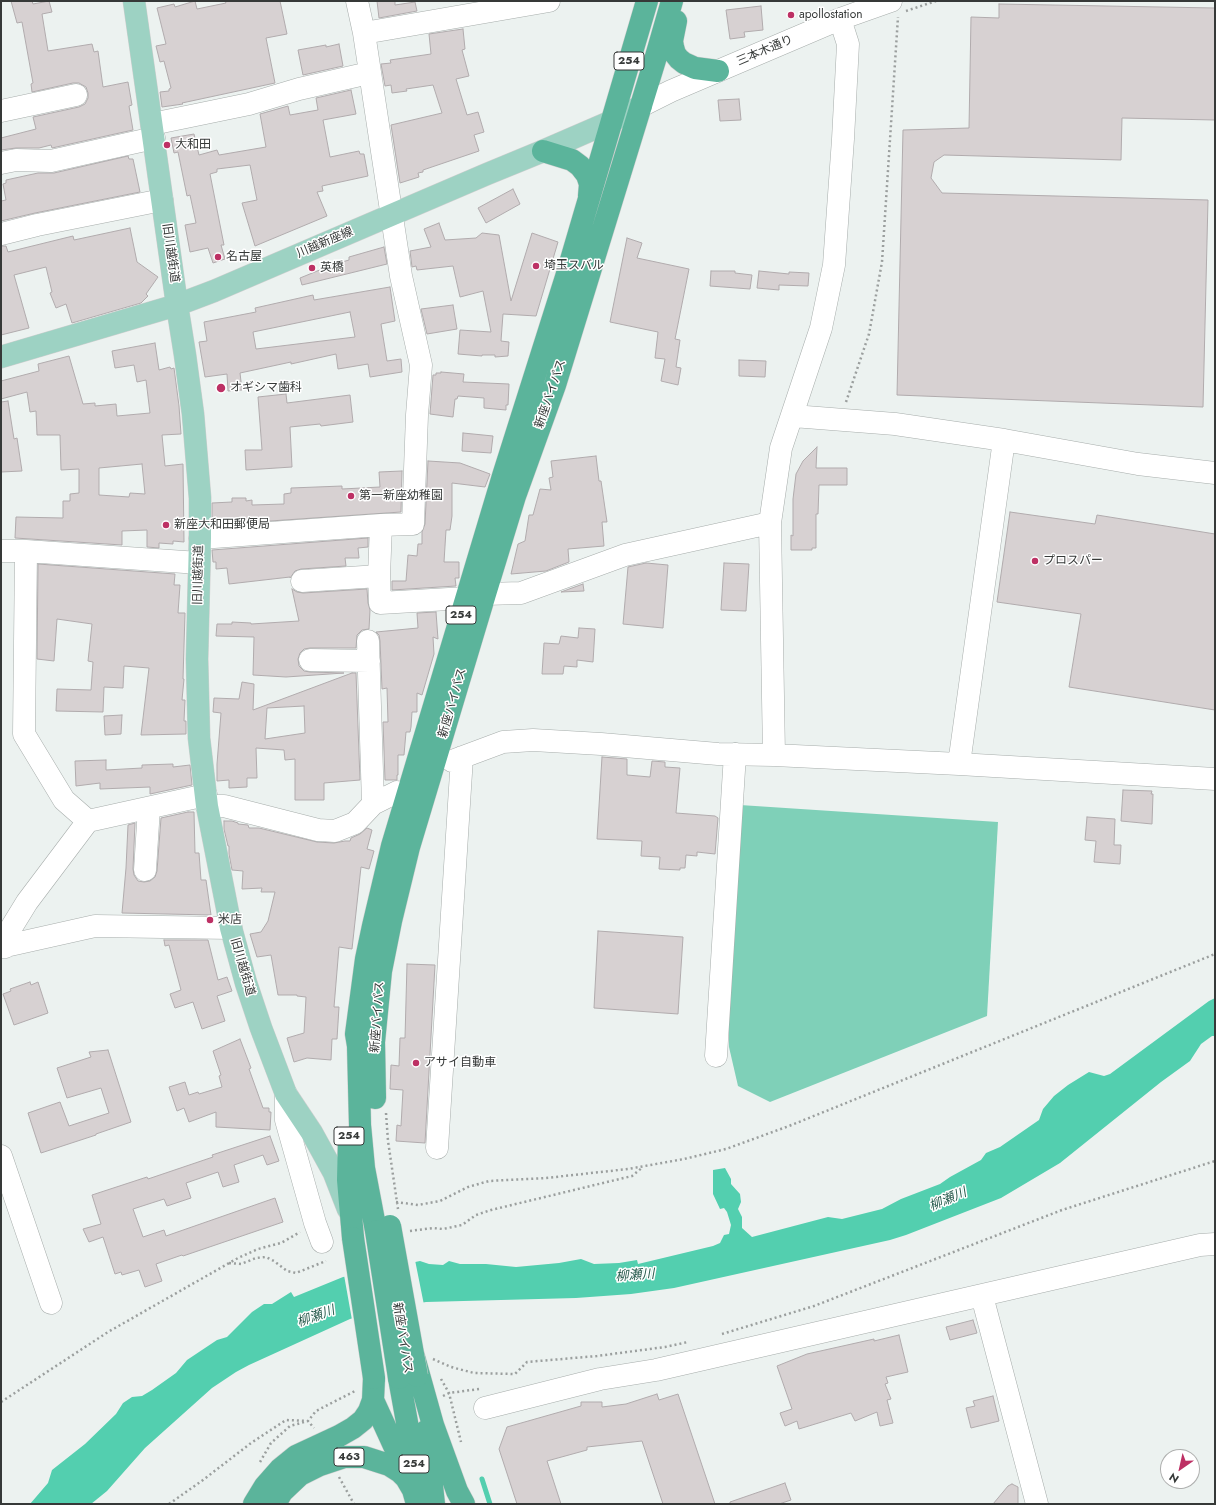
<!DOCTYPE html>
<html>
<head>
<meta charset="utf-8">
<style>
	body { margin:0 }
	#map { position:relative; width:1216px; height:1505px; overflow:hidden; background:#ecf2f0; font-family:Jost,sans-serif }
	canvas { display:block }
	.frame { position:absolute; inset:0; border:2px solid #363938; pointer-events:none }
	.north { position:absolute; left:1160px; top:1449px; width:40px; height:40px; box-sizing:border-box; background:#fff; border:1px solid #afb0af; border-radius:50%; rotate:214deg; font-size:11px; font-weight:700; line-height:16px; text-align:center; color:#363938 }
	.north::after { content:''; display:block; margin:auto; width:14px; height:18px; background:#bd3064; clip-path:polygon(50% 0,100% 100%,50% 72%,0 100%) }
</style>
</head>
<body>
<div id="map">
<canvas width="1216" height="1505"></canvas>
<div class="frame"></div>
<div class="north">N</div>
</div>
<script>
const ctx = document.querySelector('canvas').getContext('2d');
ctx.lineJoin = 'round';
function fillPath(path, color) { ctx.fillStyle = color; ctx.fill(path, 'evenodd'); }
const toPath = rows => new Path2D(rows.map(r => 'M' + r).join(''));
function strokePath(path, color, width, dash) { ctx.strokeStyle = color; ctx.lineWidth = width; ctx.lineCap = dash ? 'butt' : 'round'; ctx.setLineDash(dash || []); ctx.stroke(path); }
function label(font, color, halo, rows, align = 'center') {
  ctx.font = font + ' Jost,"Noto Sans JP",sans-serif'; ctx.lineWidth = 3; ctx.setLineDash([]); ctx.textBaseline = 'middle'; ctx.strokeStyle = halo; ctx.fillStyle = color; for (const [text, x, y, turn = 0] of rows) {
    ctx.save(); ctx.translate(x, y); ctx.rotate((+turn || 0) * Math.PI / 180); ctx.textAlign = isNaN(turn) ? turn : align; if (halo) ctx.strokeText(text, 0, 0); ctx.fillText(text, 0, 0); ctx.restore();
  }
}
fillPath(toPath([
	[740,805,998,822,987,1016,770,1102,738,1086,729,1047,729,981]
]), '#7fd0b8');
fillPath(toPath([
	[1215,998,1215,1036,1212,1036,1201,1044,1190,1061,1161,1082,1060,1163,1001,1198,906,1235,890,1240,674,1288,631,1294,576,1298,426,1302,381,1310,350,1319,249,1365,236,1372,212,1388,145,1448,107,1491,91,1504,30,1504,48,1483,52,1470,85,1444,116,1414,123,1403,132,1397,142,1396,152,1390,176,1373,187,1360,217,1340,227,1337,252,1312,264,1304,272,1304,291,1292,294,1297,343,1277,420,1261,429,1264,443,1265,449,1261,460,1264,486,1264,516,1267,559,1263,581,1259,594,1264,619,1263,637,1260,638,1264,713,1246,720,1243,724,1235,729,1234,731,1225,727,1212,724,1208,720,1209,713,1194,713,1170,725,1168,731,1179,731,1184,740,1194,741,1202,738,1209,742,1217,742,1228,752,1237,828,1217,842,1219,882,1209,901,1199,940,1184,950,1177,981,1160,986,1153,1000,1147,1039,1120,1043,1109,1054,1096,1068,1085,1089,1072,1104,1076,1110,1074,1209,1001]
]), '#53cfaf');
fillPath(toPath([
	[415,1260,424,1305,381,1312,352,1320,344,1275]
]), '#ecf2f0');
strokePath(toPath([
	[482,1479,490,1504]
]), '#53cfaf', 5);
const building = toPath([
	[11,1,32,1,33,4,49,1,52,12,42,14,48,51,92,44,94,52,98,51,103,87,128,82,132,105,129,106,133,130,52,148,51,145,39,148,16,148,1,150,1,138,36,129,33,117,79,107,85,104,88,98,88,93,86,87,79,83,73,83,32,92,31,84,33,83,22,22,17,23,11,1],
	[195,1,197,9,226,3,225,1,280,1,287,34,266,38,275,83,182,103,183,104,162,107,160,92,169,91,169,89,171,88,164,61,160,62,156,46,166,44,157,8,174,4,175,7,195,1],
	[377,1,395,1,395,5,415,2,417,11,379,18,377,1],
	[999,4,1215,8,1215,120,1122,118,1121,160,944,155,934,162,931,178,942,193,1208,200,1203,407,897,395,903,130,969,128,971,17,999,18,999,4],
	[761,6,763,30,744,32,745,37,730,39,726,10,761,6],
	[463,29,465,49,462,50,469,76,456,79,467,115,478,112,484,132,474,135,479,151,423,170,423,172,418,173,419,177,400,183,391,125,442,113,433,85,406,89,407,91,392,93,391,85,385,86,381,64,391,63,390,60,431,54,429,34,463,29],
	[339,44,343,66,303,75,298,50,326,45,326,47,339,44],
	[351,90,356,114,323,120,330,157,359,151,360,154,364,154,368,176,322,186,323,191,317,192,327,216,255,246,242,203,257,200,250,165,217,169,217,172,210,174,224,245,221,245,225,259,213,263,208,248,190,252,185,225,196,223,190,195,187,196,178,152,174,153,171,138,194,134,199,155,217,150,219,155,266,147,260,114,288,106,290,115,318,110,316,98,351,90],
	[739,99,741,120,720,121,718,100,739,99],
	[128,156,129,159,133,159,140,192,35,213,1,221,1,201,6,200,3,184,6,183,6,180,38,173,54,173,128,156],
	[513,189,520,204,486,223,478,208,513,189],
	[439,223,445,240,476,238,482,233,499,235,511,301,532,233,558,242,536,316,503,314,501,341,509,342,508,356,495,357,495,355,482,355,482,356,458,354,460,330,491,332,483,291,460,297,453,266,417,270,416,266,412,267,410,251,431,247,424,229,439,223],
	[130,228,137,262,158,277,146,294,148,296,141,303,72,323,66,304,56,308,50,293,52,292,46,267,14,275,29,328,1,335,1,246,6,246,8,252,73,236,74,240,130,228],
	[627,238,642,243,637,258,689,269,675,339,680,340,676,367,681,368,678,385,661,381,665,359,655,358,658,332,610,322,627,238],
	[384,247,387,264,302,285,300,278,332,265,349,260,349,257,384,247],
	[711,271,735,271,735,273,752,275,750,289,710,286,711,271],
	[759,271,789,274,789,272,809,273,808,286,779,285,779,290,757,288,759,271],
	[390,287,395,321,381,324,387,361,401,359,402,372,370,377,368,364,338,369,336,354,291,364,291,362,240,373,242,390,228,391,227,374,205,377,199,342,207,341,204,322,256,312,255,308,313,295,314,300,390,287],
	[350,312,355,337,256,349,253,332,350,312],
	[453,305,457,329,427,334,421,309,453,305],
	[155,343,159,370,170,367,171,369,174,368,179,406,181,434,162,435,165,466,183,464,184,542,173,541,173,544,159,543,159,548,147,547,147,530,122,531,122,545,15,538,16,517,63,518,63,501,70,501,70,494,79,493,79,469,61,470,60,435,37,435,36,411,30,412,27,392,1,399,1,381,39,371,38,364,69,356,83,404,95,403,95,406,116,404,117,416,150,413,146,380,137,382,134,365,115,368,112,351,155,343],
	[142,464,145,494,130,493,129,497,99,495,99,468,142,464],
	[739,360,766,361,765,377,739,376,739,360],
	[441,372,464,374,463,382,509,384,508,405,506,405,506,410,484,408,484,398,458,396,457,399,455,399,453,417,430,414,433,375,436,375,436,373,441,373,441,372],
	[286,394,287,403,350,395,353,422,321,426,320,424,290,427,292,467,246,470,245,450,262,450,258,397,286,394],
	[8,401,14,439,17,438,22,471,1,472,1,402,8,401],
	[463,433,493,436,491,453,462,451,463,433],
	[817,447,816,468,847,468,847,485,819,485,818,514,816,514,816,548,812,548,812,550,791,550,791,535,793,536,793,499,796,474,803,461,817,447],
	[596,456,599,481,601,481,607,522,602,522,604,546,568,549,569,562,546,571,511,574,518,544,525,541,529,515,533,515,540,489,551,490,549,478,553,477,551,461,596,456],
	[428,461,460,463,490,474,485,487,452,483,452,516,450,530,446,530,444,562,459,562,459,578,455,578,456,586,392,590,392,581,406,581,408,555,417,556,418,544,422,544,422,532,425,524,428,461],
	[402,471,401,512,212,525,212,503,232,502,232,498,246,498,246,501,252,500,252,505,284,504,284,494,291,493,291,488,342,486,342,489,380,487,379,472,402,471],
	[1010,512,1095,524,1097,515,1215,534,1215,710,1069,687,1081,614,997,602,1010,512],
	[368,538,368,547,358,548,359,558,345,558,346,566,301,569,295,571,290,578,290,577,229,584,227,568,216,569,216,562,213,562,212,550,368,538],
	[646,563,668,565,663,628,623,624,628,567,646,563],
	[724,563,749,564,746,611,721,610,724,563],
	[38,564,175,574,174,585,180,585,178,613,185,613,183,679,184,679,182,700,185,700,184,721,186,721,186,734,141,735,149,668,124,666,123,688,104,687,103,712,56,711,57,689,91,690,93,662,88,661,92,624,57,619,54,661,37,659,38,564],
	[583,584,584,591,561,592,583,584],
	[292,589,297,592,303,593,367,589,368,603,370,610,369,629,362,630,357,635,356,648,310,648,304,649,300,653,298,659,299,666,304,671,310,672,344,673,286,677,253,675,254,637,216,636,217,624,232,624,232,622,251,623,251,624,299,621,292,589],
	[436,612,438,639,433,637,434,654,422,695,417,693,417,712,412,712,411,727,410,732,406,732,404,755,398,755,398,775,397,775,397,780,385,780,383,722,388,722,387,688,382,689,380,641,379,635,376,632,418,628,417,613,436,612],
	[579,628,595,629,593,662,577,660,577,667,564,666,563,674,542,674,544,643,559,644,561,636,578,638,579,628],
	[352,673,356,673,360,780,324,783,324,800,295,800,295,759,285,760,284,750,256,748,257,778,247,778,247,787,229,788,229,780,217,781,217,764,221,713,213,712,214,698,239,699,242,682,254,684,253,710,352,673],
	[304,706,305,733,265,739,267,708,304,706],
	[122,715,121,734,105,735,104,716,122,715],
	[602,757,627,759,627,775,650,777,652,761,665,762,665,767,680,768,676,813,715,816,718,818,715,854,697,852,697,856,686,855,685,868,680,868,680,870,659,869,660,857,641,856,642,841,597,839,602,757],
	[106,760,106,770,142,768,142,765,173,764,173,767,190,765,192,785,150,794,150,787,100,789,100,783,76,786,75,761,106,760],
	[1123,790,1152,791,1151,794,1153,794,1152,824,1121,821,1123,790],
	[188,812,194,812,195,853,199,853,201,880,206,880,211,915,122,913,126,868,128,825,135,823,133,869,134,875,138,881,144,882,150,881,155,877,157,871,161,818,188,812],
	[1087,817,1115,819,1114,845,1121,845,1120,864,1094,862,1096,841,1085,840,1087,817],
	[224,821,232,821,238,823,238,824,248,825,249,828,259,828,317,842,334,843,345,841,350,841,351,838,360,834,367,828,372,830,367,849,374,851,369,869,361,867,352,949,339,947,334,1007,339,1007,337,1039,332,1039,331,1060,307,1058,294,1062,287,1038,304,1033,306,997,297,996,297,995,278,995,271,955,257,957,250,934,261,932,268,921,275,892,261,892,262,888,242,889,243,871,232,870,229,854,229,846,228,846,224,829,224,821],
	[598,931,683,937,678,1014,594,1008,598,931],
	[164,940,208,940,218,980,227,977,232,991,217,996,225,1021,202,1029,193,1002,175,1008,170,994,181,990,169,945,165,946,164,940],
	[407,964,435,965,425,1143,396,1141,397,1125,401,1126,403,1090,390,1089,391,1065,399,1066,400,1038,405,1038,407,964],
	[30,982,31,985,38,982,48,1013,14,1025,3,994,11,991,10,989,30,982],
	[240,1039,251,1068,249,1069,263,1108,269,1108,269,1112,271,1112,270,1130,216,1127,216,1112,189,1122,184,1108,177,1111,169,1087,185,1082,189,1095,198,1092,199,1094,222,1087,219,1076,221,1075,213,1051,240,1039],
	[108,1050,131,1122,96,1134,96,1135,41,1153,28,1113,60,1102,69,1126,109,1113,101,1088,67,1098,57,1068,91,1057,89,1052,108,1050],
	[270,1136,279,1161,267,1165,263,1155,234,1165,239,1182,223,1187,218,1172,186,1183,191,1198,167,1206,164,1199,133,1209,143,1237,164,1230,166,1236,275,1198,283,1222,183,1256,182,1255,156,1264,162,1281,145,1287,139,1270,122,1275,121,1272,115,1274,103,1237,89,1242,83,1229,101,1224,92,1195,147,1177,148,1179,213,1157,212,1155,270,1136],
	[973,1320,977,1333,950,1340,946,1327,973,1320],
	[899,1335,908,1372,886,1377,888,1383,885,1384,891,1399,887,1400,893,1423,880,1426,877,1412,855,1421,851,1413,799,1429,797,1421,785,1426,780,1413,792,1409,777,1366,807,1354,874,1339,874,1341,899,1335],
	[657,1394,659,1400,678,1394,715,1504,663,1504,642,1441,587,1447,587,1450,547,1461,561,1504,517,1504,499,1449,507,1427,581,1406,581,1402,602,1402,602,1407,626,1404,657,1394],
	[993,1396,999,1421,971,1428,966,1408,975,1406,973,1401,993,1396],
	[785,1483,791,1500,779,1504,730,1504,730,1502,785,1483],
	[1012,1484,1018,1487,1018,1504,993,1504,1008,1486,1012,1484]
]);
fillPath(building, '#d7d1d2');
strokePath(building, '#b1abad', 1);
const minor = toPath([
	[364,33,549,1],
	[641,106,671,91,840,19,891,1],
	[1,111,76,95],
	[152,124,249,104,299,89,369,73],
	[1,163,16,160,51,161,154,138],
	[1,234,37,225,162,200],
	[793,416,895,424,1004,440,1138,464,1215,473],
	[381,525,379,576,380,603,466,598],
	[200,538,381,525,413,524,417,415,421,365,401,276,364,33,357,1],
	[1,551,26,551,199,563],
	[26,551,24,734,64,800,88,821],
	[302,581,379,576],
	[485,594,521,593,625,555,770,523],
	[368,641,373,804],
	[310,660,369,661],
	[774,755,770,523,781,448,821,328,834,265,843,139,848,44,840,19],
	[452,761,503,742,533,740,601,744,718,754,774,755,959,764,1215,779],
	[959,764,1004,440],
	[207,806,224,806,318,830,335,831,355,823,373,804,397,792],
	[145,870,149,808],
	[1,947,95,926,231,928],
	[5,947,3,941,27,902,88,821,206,795],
	[716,1056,735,754],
	[286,1094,286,1120,315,1223,322,1242],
	[437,1148,462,757],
	[1,1156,51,1303],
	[982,1296,1037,1504],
	[485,1408,600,1379,656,1370,1200,1245,1215,1244]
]);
const major = toPath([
	[134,1,177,305,185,355,193,414,200,498,200,538,197,659,199,738,207,806,231,928,246,983,261,1028,286,1094,312,1133,334,1173,348,1209],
	[1,357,177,305,214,291,487,174,543,151,612,121,641,106]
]);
const highway = toPath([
	[676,21,672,41,673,47,675,54,679,59,684,63,695,68,718,71],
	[543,151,572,160,580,166,587,175,590,184,589,196],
	[375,1098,374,1042,381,971,391,921,409,847,485,594,515,496,555,385,655,60,672,1],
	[349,1138,348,1180,353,1238],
	[376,1231,364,1168,360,1125,358,1046,356,1034,366,959,373,926,392,846,503,476,566,277,647,1],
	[414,1357,433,1425,457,1491,464,1504],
	[399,1378,416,1472,418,1491],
	[373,1400,400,1459,406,1478],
	[426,1431,434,1504],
	[254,1504,265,1486,280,1469,296,1456,339,1436,353,1428,363,1420,369,1411,373,1400,374,1378],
	[275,1504,282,1492,300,1475,320,1465,344,1457,364,1457,389,1465,400,1472,406,1478,413,1490,417,1504]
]);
strokePath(minor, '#a7adab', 23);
strokePath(major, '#cfcfcf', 23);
strokePath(highway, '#cfcfcf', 23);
strokePath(toPath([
	[906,11,936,1],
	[846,402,869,334,882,262,898,17],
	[386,1113,388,1141,398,1209],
	[396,1202,418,1205,440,1201,468,1187,489,1181,546,1178,628,1169,684,1159,726,1149,789,1126,1215,954],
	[410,1231,433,1228,443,1229,462,1225,476,1215,491,1210,632,1176,643,1167],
	[229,1263,241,1264,256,1258,266,1257,274,1261,287,1271,296,1273,326,1261],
	[722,1334,814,1306,1062,1210,1215,1161],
	[433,1359,451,1367,474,1373,515,1374,527,1362,597,1356,665,1347,688,1342],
	[441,1379,449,1393,461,1442],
	[443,1396,449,1393,479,1389],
	[1,1402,108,1332,238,1258,258,1249,281,1243,300,1232],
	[260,1462,271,1443,290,1426,308,1421,316,1411,355,1391],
	[339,1477,354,1504],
	[169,1504,203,1480,251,1443,286,1420,308,1421,314,1428]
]), '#9b9f9e', 2.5, [2, 3]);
strokePath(minor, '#fff', 22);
strokePath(major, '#9dd2c3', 22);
strokePath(highway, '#5bb49b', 22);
const highwayBridge = toPath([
	[390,1226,417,1376],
	[376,1231,399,1378],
	[353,1238,374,1378]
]);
strokePath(highwayBridge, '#cfcfcf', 23, []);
strokePath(highwayBridge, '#5bb49b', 22);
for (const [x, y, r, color] of [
	[791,15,4,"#bd3064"],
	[167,145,4,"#bd3064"],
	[218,257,4,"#bd3064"],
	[536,266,4,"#bd3064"],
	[312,268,4,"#bd3064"],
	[221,388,5,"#bd3064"],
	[351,496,4,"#bd3064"],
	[166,525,4,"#bd3064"],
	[1035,561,4,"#bd3064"],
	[210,920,4,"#bd3064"],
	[416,1063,4,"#bd3064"]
]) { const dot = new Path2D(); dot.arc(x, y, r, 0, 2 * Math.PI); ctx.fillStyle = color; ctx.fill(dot); strokePath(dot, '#fff', 1.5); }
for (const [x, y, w] of [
	[629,61,30],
	[461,615,30],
	[349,1136,30],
	[349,1457,30],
	[414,1464,30]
]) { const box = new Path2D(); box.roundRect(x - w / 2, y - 9, w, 18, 3); ctx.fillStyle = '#fff'; ctx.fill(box); strokePath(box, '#363938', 1); }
label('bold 11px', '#363938', null, [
	["254",629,61],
	["254",461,615],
	["254",349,1136],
	["463",349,1457],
	["254",414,1464]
]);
label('12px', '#363938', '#fff', [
	["apollostation",799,15],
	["大和田",175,145],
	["名古屋",226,257],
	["埼玉スバル",544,266],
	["英橋",320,268],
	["オギシマ歯科",230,388],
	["第一新座幼稚園",359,496],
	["新座大和田郵便局",174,525],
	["プロスパー",1043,561],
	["米店",218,920],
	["アサイ自動車",424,1063]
], 'left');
label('12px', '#363938', '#fff', [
	["三本木通り",765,51,-23],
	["川越新座線",325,243,-23],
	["旧川越街道",170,253,82],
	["新座バイパス",551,394,-71],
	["旧川越街道",199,575,-89],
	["新座バイパス",453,703,-74],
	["旧川越街道",242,967,74],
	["新座バイパス",378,1017,-86],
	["新座バイパス",402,1338,81]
]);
label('italic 13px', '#295c4e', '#fff', [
	["柳瀬川",948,1200,-23],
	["柳瀬川",635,1276,-4],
	["柳瀬川",316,1317,-20]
]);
</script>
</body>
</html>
